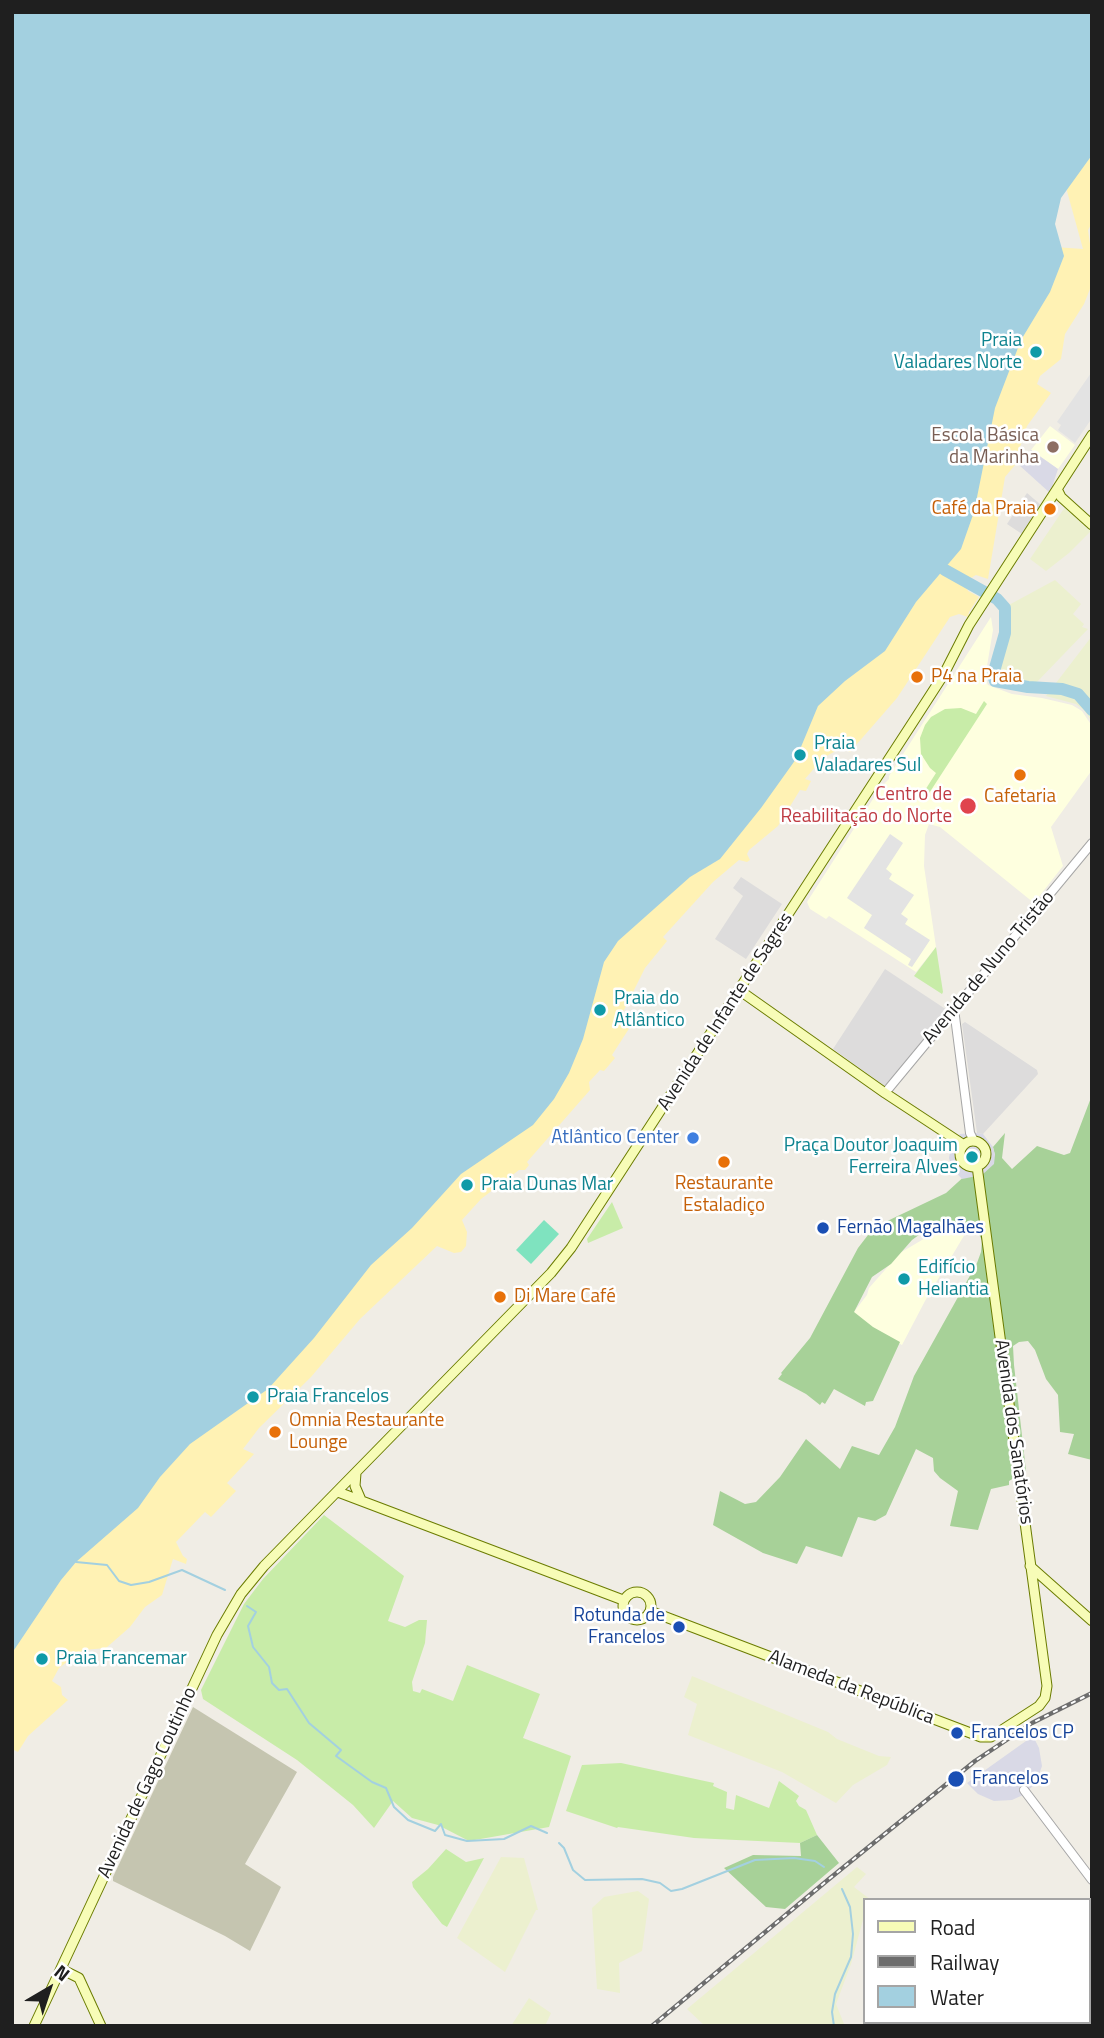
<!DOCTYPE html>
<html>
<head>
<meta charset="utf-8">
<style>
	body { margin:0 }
	#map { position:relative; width:1104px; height:2038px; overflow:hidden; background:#f0ede5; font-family:"Titillium Web",sans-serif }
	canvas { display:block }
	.frame { position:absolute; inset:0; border:14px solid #1f1f1f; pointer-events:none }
	.legend { position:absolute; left:863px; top:1898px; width:228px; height:126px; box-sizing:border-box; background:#fff; border:2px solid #a5a5a5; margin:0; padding:9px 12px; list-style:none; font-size:21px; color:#1f1f1f }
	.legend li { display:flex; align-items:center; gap:14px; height:35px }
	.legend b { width:35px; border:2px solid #a5a5a5 }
	.north { position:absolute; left:14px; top:1954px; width:70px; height:70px; -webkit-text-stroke:5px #fff; paint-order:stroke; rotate:39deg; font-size:19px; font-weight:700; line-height:28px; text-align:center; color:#1f1f1f }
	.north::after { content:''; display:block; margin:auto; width:24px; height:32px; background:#1f1f1f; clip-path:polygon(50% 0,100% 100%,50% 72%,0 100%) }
</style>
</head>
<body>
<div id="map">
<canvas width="1104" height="2038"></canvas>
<div class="frame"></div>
<ul class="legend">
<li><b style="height:9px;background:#f7fcb7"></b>Road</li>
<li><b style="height:9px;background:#6d6d6d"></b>Railway</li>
<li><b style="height:19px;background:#a3d0e0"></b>Water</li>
</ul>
<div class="north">N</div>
</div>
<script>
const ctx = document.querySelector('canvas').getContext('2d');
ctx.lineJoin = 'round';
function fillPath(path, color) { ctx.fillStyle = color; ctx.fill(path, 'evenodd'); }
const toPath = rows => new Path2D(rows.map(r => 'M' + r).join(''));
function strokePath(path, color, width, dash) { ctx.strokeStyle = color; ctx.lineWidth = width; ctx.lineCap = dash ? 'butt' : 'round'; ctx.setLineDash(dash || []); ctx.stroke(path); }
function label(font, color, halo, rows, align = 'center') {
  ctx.font = font + ' "Titillium Web",sans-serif'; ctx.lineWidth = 5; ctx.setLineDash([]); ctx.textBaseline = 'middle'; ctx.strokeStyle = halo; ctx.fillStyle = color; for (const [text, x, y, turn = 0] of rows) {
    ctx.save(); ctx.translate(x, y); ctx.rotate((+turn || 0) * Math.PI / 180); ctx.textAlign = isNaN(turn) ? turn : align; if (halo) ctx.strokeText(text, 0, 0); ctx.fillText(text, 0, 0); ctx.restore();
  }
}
fillPath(toPath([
	[1027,493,1041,505,1022,534,1007,524],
	[741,877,782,904,746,959,715,939,743,896,733,888],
	[885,969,947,1010,886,1087,833,1049],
	[965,1022,1037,1070,1038,1074,983,1134,977,1133,962,1024]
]), '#dddcdc');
fillPath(toPath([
	[1050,426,1075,445,1058,469,1031,450],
	[991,617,993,630,985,678,988,685,1012,694,1042,698,1072,705,1082,711,1092,726,1092,770,1051,827,1063,866,1034,903,940,827,929,824,925,835,924,866,936,947,916,972,829,916,826,919,810,909,807,902,880,788,889,779,889,776],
	[965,1227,965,1234,925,1301,902,1345,850,1317,867,1295,869,1288,900,1253,932,1234]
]), '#feffdf');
fillPath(toPath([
	[193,1707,297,1772,245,1864,281,1887,250,1951,225,1936,113,1881,113,1877]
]), '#c5c5b0');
fillPath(toPath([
	[1065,507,1091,531,1069,553,1046,571,1030,559],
	[1055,580,1081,604,1073,614,1084,624,1082,627,1088,629,1035,684,1002,679,996,673,1004,653,1007,606],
	[1092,636,1092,722,1084,710,1076,704,1046,696],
	[692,1676,828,1732,837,1739,879,1756,891,1757,887,1765,853,1785,836,1803,782,1772,688,1735,697,1704,684,1697],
	[501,1857,524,1858,538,1910,536,1910,505,1972,457,1938],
	[857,1867,866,1874,854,1887,871,1900,864,1900,864,1916,851,1964,836,2004,844,2024,843,2026,705,2026,687,2009],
	[638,1891,649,1899,642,1951,619,1963,620,1993,597,1989,592,1908,604,1897],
	[529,1998,551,2013,545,2026,511,2026]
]), '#ecf0cf');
fillPath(toPath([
	[984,701,987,704,924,801,920,798,936,773,930,768,921,754,920,738,925,725,931,717,945,709,961,708,976,714],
	[936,947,943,992,942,994,914,976],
	[612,1202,623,1228,588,1243,587,1239],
	[324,1515,404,1576,388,1621,405,1627,419,1620,427,1620,425,1643,412,1682,413,1691,420,1693,422,1689,453,1701,467,1665,540,1694,523,1738,571,1756,549,1827,469,1841,438,1825,412,1818,393,1801,374,1828,353,1805,297,1760,203,1699,201,1690,244,1604,263,1579],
	[621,1763,714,1783,713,1786,727,1792,726,1808,734,1810,736,1795,769,1808,779,1781,799,1796,796,1801,799,1806,806,1810,817,1835,800,1843,694,1838,618,1827,617,1828,566,1811,582,1765],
	[446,1849,466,1862,484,1858,447,1927,442,1924,413,1887,412,1882,428,1869]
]), '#c8eca8');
fillPath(toPath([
	[1092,1095,1092,1460,1068,1454,1074,1434,1060,1432,1058,1395,1046,1379,1035,1350,1028,1341,1019,1342,1013,1346,1014,1365,1026,1471,1009,1481,1009,1485,991,1489,978,1530,950,1526,958,1491,940,1478,934,1471,933,1458,916,1449,886,1515,875,1521,858,1517,842,1557,806,1546,797,1564,763,1553,713,1525,720,1491,745,1504,756,1502,780,1477,806,1439,840,1469,852,1446,879,1455,895,1427,914,1376,977,1263,981,1252,982,1240,977,1231,952,1231,937,1224,931,1226,912,1240,891,1264,872,1277,854,1312,873,1327,900,1342,873,1401,866,1402,865,1406,834,1389,825,1404,822,1402,820,1405,806,1394,778,1379,782,1374,781,1373,810,1338,858,1248,868,1235,881,1224,946,1193,980,1162,995,1155,993,1147,1005,1133,1002,1158,1012,1169,1037,1146,1064,1155,1070,1153],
	[817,1835,839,1863,785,1909,766,1907,724,1868,753,1855,801,1856,800,1843]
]), '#a7d198');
fillPath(toPath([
	[1092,110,1092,223,1088,230,1092,258,1092,284,1084,304,1065,334,1061,359,1040,376,1037,384,1051,393,1027,426,1017,456,1020,459,1005,477,988,579,976,575,964,582,968,591,979,597,969,612,968,617,959,614,950,617,897,698,850,752,841,748,823,758,805,779,811,781,806,791,800,790,778,826,749,850,747,854,750,860,747,862,739,860,713,882,663,937,667,941,645,968,621,1016,632,1024,612,1055,615,1058,604,1071,600,1070,589,1082,590,1090,527,1162,529,1165,525,1170,519,1170,481,1199,462,1220,467,1232,466,1246,461,1252,454,1253,437,1246,360,1319,311,1377,259,1428,243,1449,254,1454,227,1483,236,1491,211,1517,205,1512,176,1542,183,1556,187,1559,186,1564,173,1559,162,1595,145,1607,130,1627,106,1648,83,1650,59,1668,52,1681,61,1687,62,1695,68,1700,28,1736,18,1752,12,1749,12,1612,576,1002,991,371,1040,246,1083,249,1062,173]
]), '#fff2b4');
fillPath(toPath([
	[544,1220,559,1234,531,1264,516,1250]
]), '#7fe3bf');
fillPath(toPath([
	[1091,373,1092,418,1075,443,1058,430,1061,425,1057,422],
	[890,834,903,843,886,869,892,874,889,879,914,895,901,914,908,919,905,924,930,940,912,967,908,965,911,959,864,928,872,915,847,898]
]), '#e3e3e3');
fillPath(toPath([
	[1031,450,1058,469,1050,493,1019,465],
	[977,1133,983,1134,993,1147,995,1155,994,1164,982,1175,962,1179,952,1168,949,1158,951,1146,960,1134],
	[1033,1736,1039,1748,1042,1766,1036,1783,1023,1795,1012,1800,994,1801,978,1794,967,1783]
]), '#d9d9e6');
fillPath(toPath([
	[12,12,1092,12,1092,155,1061,198,1055,224,1064,256,1050,292,1021,340,995,408,974,512,961,549,916,602,885,651,845,681,818,706,796,759,761,808,720,859,690,877,618,941,604,962,583,1039,569,1073,554,1099,533,1125,461,1174,412,1228,371,1265,314,1338,268,1389,190,1444,160,1477,138,1508,76,1562,61,1580,12,1653]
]), '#a3d0e0');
strokePath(toPath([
	[76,1562,107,1565,119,1581,131,1585,149,1582,182,1570,225,1590],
	[247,1606,256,1612,248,1626,253,1647,269,1667,272,1683,279,1690,287,1689,309,1723,341,1750,336,1756,372,1782,386,1788,394,1807,408,1820,435,1831,441,1824,445,1835,467,1841,504,1839,531,1826,547,1833],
	[559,1843,564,1848,573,1870,585,1880,642,1879,660,1883,671,1891,682,1889,755,1860,794,1858,815,1861,824,1867],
	[834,2026,832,2012,835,1994,851,1957,853,1934,850,1907,842,1889]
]), '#a3d0e0', 2);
strokePath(toPath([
	[945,570,997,599,1005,608,1005,633,993,675,995,681,1028,687,1062,689,1078,694,1092,710]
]), '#a3d0e0', 12);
const tertiary = toPath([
	[954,1009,970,1133,974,1141],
	[885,1093,1092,843],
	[1024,1790,1092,1880]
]);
const secondary = toPath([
	[1057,489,1061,497,1092,525],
	[739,990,885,1093,964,1145],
	'960 1154a13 13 0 1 1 26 0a13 13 0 1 1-26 0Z',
	[356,1473,355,1486,361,1500],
	[338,1492,623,1600],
	[1030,1566,1092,1621],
	'623 1606a14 14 0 1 1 28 0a14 14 0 1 1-28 0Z',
	[650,1611,981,1737,991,1737,1039,1706,1045,1698,1047,1686,977,1166],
	[61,1969,79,1978,101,2026],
	[34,2026,217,1635,241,1594,264,1566,551,1273,571,1248,913,722,944,674,969,625,1092,435]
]);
strokePath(tertiary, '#a6a6a6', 10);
strokePath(secondary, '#6b7c00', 11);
strokePath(tertiary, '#fff', 8);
strokePath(secondary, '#f7fcb7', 9);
const rail = toPath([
	[652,2026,829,1879,975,1761,1032,1723,1092,1693]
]);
strokePath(rail, '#6d6d6d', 4.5);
strokePath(rail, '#fff', 2, [5]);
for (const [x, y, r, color] of [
	[1036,352,7,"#0f9aa8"],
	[1053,447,7,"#8d6e63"],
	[1050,509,7,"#e8710a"],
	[917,677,7,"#e8710a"],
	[800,755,7,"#0f9aa8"],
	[1020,775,7,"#e8710a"],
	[968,806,9,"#e0444e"],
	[600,1010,7,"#0f9aa8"],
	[693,1138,7,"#3f7fe0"],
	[972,1157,7,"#0f9aa8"],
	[724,1162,7,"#e8710a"],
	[467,1185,7,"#0f9aa8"],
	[823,1228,7,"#1a4fb4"],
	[904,1279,7,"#0f9aa8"],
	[500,1297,7,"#e8710a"],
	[253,1397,7,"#0f9aa8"],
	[275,1432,7,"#e8710a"],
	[679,1627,7,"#1a4fb4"],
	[42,1659,7,"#0f9aa8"],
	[957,1733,7,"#1a4fb4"],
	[956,1779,9,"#1a4fb4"]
]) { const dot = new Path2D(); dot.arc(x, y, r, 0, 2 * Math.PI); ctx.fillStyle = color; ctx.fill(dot); strokePath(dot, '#fff', 2.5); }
label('19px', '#0d838f', '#fff', [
	["Praia",1022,341,"right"],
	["Valadares Norte",1022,363,"right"],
	["Praia",814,744],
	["Valadares Sul",814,766],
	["Praia do",614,999],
	["Atlântico",614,1021],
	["Praça Doutor Joaquim",958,1146,"right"],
	["Ferreira Alves",958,1168,"right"],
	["Praia Dunas Mar",481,1185],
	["Edifício",918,1268],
	["Heliantia",918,1290],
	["Praia Francelos",267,1397],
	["Praia Francemar",56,1659]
], 'left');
label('19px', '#785e54', '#fff', [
	["Escola Básica",1039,436],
	["da Marinha",1039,458]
], 'right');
label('19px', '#c56008', '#fff', [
	["Café da Praia",1036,509,"right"],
	["P4 na Praia",931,677],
	["Cafetaria",1020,797,"center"],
	["Restaurante",724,1184,"center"],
	["Estaladiço",724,1206,"center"],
	["Di Mare Café",514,1297],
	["Omnia Restaurante",289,1421],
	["Lounge",289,1443]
], 'left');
label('19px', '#be3a42', '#fff', [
	["Centro de",952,795],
	["Reabilitação do Norte",952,817]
], 'right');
label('19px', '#1f1f1f', '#fff', [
	["Avenida de Nuno Tristão",989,968,-50],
	["Avenida de Infante de Sagres",726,1012,-57],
	["Avenida dos Sanatórios",1013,1432,82],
	["Alameda da República",851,1688,21],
	["Avenida de Gago Coutinho",148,1783,-65]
]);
label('19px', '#366cbe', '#fff', [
	["Atlântico Center",679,1138]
], 'right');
label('19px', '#164399', '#fff', [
	["Fernão Magalhães",837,1228],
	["Rotunda de",665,1616,"right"],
	["Francelos",665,1638,"right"],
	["Francelos CP",971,1733],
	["Francelos",972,1779]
], 'left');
</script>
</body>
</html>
